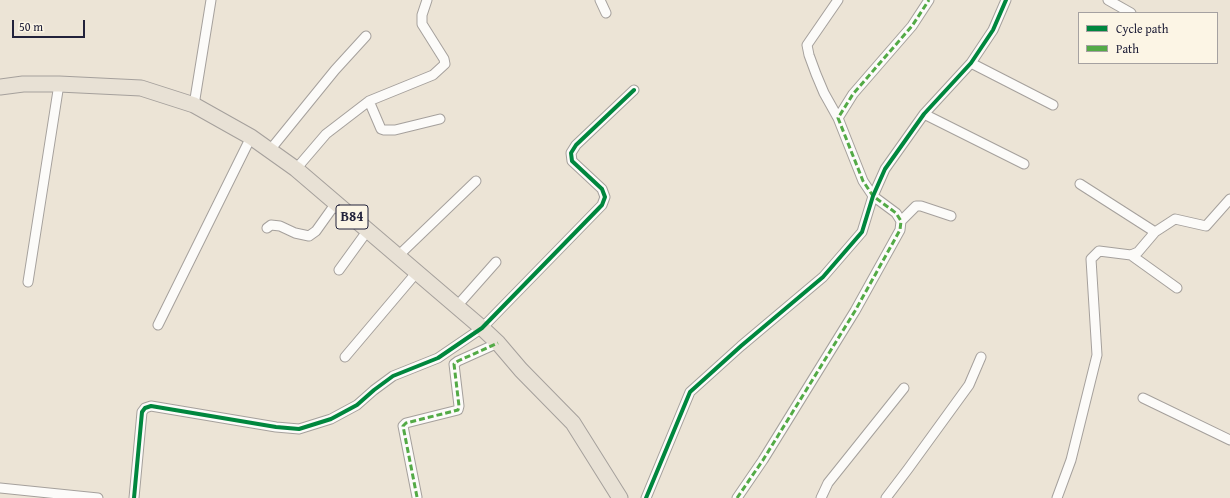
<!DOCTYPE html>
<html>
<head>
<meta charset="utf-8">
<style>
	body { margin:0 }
	#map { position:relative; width:1230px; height:498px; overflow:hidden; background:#ece4d6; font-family:"Gentium Book Plus",serif }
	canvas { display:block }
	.legend { position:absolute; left:1078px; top:12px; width:140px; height:52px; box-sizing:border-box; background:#fcf5e5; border:1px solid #a5a1a1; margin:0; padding:5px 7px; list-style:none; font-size:12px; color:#22223b }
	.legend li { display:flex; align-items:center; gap:8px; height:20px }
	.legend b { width:20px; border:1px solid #a5a1a1 }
	.scale { position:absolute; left:12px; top:20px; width:73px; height:18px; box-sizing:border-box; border:2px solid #22223b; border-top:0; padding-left:5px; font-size:12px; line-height:14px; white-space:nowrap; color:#22223b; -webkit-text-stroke:3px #fcf5e5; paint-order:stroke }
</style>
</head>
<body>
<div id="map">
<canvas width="1230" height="498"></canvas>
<ul class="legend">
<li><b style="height:5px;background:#00873e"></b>Cycle path</li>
<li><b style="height:5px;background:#53aa46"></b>Path</li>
</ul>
<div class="scale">50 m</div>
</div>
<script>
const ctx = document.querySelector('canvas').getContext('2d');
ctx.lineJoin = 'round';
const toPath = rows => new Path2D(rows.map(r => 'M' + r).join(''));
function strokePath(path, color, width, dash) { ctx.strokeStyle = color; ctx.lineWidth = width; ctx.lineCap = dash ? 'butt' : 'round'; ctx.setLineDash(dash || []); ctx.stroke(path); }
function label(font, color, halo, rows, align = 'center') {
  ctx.font = font + ' "Gentium Book Plus",serif'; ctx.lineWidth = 3; ctx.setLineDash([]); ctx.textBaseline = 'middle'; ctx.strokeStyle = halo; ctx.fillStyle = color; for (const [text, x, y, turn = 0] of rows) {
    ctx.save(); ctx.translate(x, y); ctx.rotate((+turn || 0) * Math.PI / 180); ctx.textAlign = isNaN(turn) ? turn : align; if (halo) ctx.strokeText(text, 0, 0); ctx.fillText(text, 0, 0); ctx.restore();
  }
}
const minor = toPath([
	[600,0,606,13],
	[1108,0,1131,13],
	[971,63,1053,105],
	[369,101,381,129,384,130,395,130,440,119],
	[194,105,211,0],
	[924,114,1024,164],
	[838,118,824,93,816,74,809,55,807,45,838,0],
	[270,150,335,70,366,36],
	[296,169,326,134,369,101,433,75,445,64,444,59,422,24,422,15,427,0],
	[1080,184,1155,232],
	[901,221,916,206,921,206,951,216],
	[267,228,271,225,280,226,295,233,309,236,316,231,336,203],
	[1131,255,1177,288],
	[398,256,476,181],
	[339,270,368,230],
	[28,282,59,84],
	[457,306,496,262],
	[158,325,251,137],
	[345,357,417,272],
	[1143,398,1230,440],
	[0,488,98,498],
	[417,497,403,426,406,423,458,410,459,406,454,364,458,361,498,343],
	[134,498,142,412,145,408,151,406,276,427,299,429,331,419,357,405,374,390,393,376,438,358,482,328,602,205,605,197,602,189,572,161,571,153,576,145,634,90],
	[646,498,690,392,741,346,823,277,862,232,873,196,885,169,924,114,971,63,993,30,1006,0],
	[737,498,763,460,855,311,900,230,901,221,896,213,873,196,863,181,838,118,853,94,912,26,929,0],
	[821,498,828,483,904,388],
	[886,498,908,469,969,385,981,357],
	[1057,498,1071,460,1097,355,1091,259,1099,251,1131,255,1138,252,1155,232,1175,219,1206,226,1230,199]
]);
const primary = toPath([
	[0,87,23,84,59,84,141,88,194,105,251,137,296,169,482,328,498,343,521,370,573,423,620,498]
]);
strokePath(minor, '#a5a09c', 11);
strokePath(primary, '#a5a09c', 17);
strokePath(minor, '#fcfbf9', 9);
strokePath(primary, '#e8e1d5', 15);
strokePath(toPath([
	[417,497,403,426,406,423,458,410,459,406,454,364,458,361,498,343],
	[737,498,763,460,855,311,900,230,901,221,896,213,873,196,863,181,838,118,853,94,912,26,929,0]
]), '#53aa46', 3, [6, 3]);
strokePath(toPath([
	[134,498,142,412,145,408,151,406,276,427,299,429,331,419,357,405,374,390,393,376,438,358,482,328,602,205,605,197,602,189,572,161,571,153,576,145,634,90],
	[646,498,690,392,741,346,823,277,862,232,873,196,885,169,924,114,971,63,993,30,1006,0]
]), '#00873e', 4);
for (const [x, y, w] of [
	[352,217,32]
]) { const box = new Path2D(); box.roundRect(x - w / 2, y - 12, w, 24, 3); ctx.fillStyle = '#fcf5e5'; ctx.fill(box); strokePath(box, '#22223b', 1); }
label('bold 14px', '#22223b', null, [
	["B84",352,217]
]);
</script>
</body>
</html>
